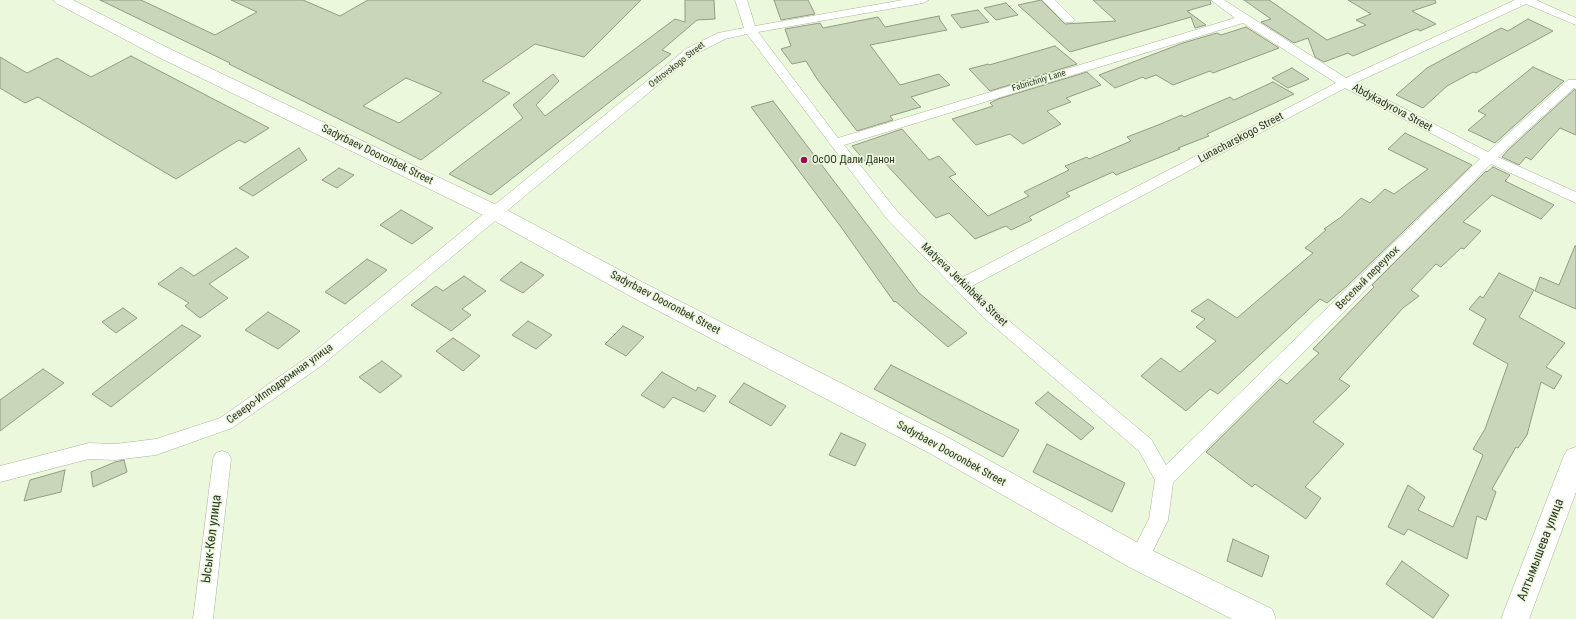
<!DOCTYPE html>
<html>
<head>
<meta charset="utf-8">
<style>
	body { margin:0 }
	canvas { display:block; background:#ebf8db }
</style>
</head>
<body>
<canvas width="1576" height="619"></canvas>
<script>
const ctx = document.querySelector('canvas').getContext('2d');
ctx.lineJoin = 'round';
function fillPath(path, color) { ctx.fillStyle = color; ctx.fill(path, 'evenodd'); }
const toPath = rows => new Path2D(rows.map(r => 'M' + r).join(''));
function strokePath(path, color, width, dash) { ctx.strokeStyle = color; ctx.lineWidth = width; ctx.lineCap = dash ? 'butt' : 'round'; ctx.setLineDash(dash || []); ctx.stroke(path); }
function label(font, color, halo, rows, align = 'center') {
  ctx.font = font + ' "Roboto Condensed",sans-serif'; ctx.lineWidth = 3; ctx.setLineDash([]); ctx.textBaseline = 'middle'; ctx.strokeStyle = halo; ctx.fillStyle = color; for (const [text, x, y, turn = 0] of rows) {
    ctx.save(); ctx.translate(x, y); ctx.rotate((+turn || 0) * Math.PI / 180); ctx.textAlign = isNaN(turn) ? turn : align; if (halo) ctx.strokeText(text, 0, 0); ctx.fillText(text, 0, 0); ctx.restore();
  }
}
const building = toPath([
	[100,0,141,0,215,35,257,12,231,0,303,0,340,16,368,0,641,0,584,57,535,44,482,81,510,93,421,160,229,64,230,63,100,0],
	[406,78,442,93,399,123,363,106,406,78],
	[685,0,714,0,715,19,697,20,662,50,671,54,491,195,449,174,523,118,513,105,553,74,559,81,536,105,545,116,675,19,685,22,685,0],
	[774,0,808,0,815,14,781,20,774,0],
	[1041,0,1065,24,1116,21,1093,0,1210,0,1211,4,1187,11,1206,25,1195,28,1191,17,1070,52,1018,5,1041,0],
	[1244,0,1269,0,1327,40,1366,25,1356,20,1371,14,1348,0,1435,0,1436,3,1412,11,1436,24,1420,31,1417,29,1353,56,1348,53,1324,62,1315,57,1308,38,1294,43,1261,22,1271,19,1244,0],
	[1006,3,1018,15,996,20,984,8,1006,3],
	[978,10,989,22,961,28,951,15,978,10],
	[939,16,940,20,947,30,870,45,900,85,939,74,950,85,911,97,921,107,890,116,893,120,857,131,817,79,806,61,792,64,781,49,791,46,785,29,820,23,823,28,878,17,885,27,939,16],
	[1528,19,1553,31,1476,73,1473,72,1447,86,1423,108,1396,95,1427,68,1501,28,1508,31,1528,19],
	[1246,27,1279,48,1213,73,1210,71,1173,85,1156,75,1145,79,1143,77,1115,88,1099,75,1183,43,1217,33,1221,35,1246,27],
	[1055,46,1077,64,990,91,969,69,988,64,989,65,1055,46],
	[131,56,269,128,245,143,239,140,176,179,38,97,25,103,0,88,0,57,27,73,57,58,91,77,131,56],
	[1533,67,1564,81,1495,143,1468,130,1486,115,1478,111,1533,67],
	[1292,68,1309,79,1288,88,1272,78,1292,68],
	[1087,72,1101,85,1066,98,1071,102,1047,111,1061,124,1023,144,1010,134,976,145,952,119,993,106,990,103,998,99,1087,72],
	[1273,82,1294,94,1207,134,1209,136,1178,148,1180,149,1116,175,1113,172,1066,193,1070,196,1029,217,1032,220,1011,230,1006,226,975,239,949,213,936,218,883,161,869,166,852,146,902,129,929,160,939,156,956,174,949,177,988,216,1029,196,1024,192,1069,170,1065,166,1087,157,1089,159,1131,141,1127,137,1158,125,1182,115,1184,117,1230,97,1234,100,1273,82],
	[1574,90,1576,90,1576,135,1560,128,1531,160,1526,157,1519,165,1502,157,1508,150,1574,90],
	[773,101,919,293,967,333,948,347,895,301,894,302,841,227,751,107,773,101],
	[1405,133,1472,165,1347,286,1327,303,1320,299,1218,394,1210,389,1186,411,1141,376,1161,358,1180,372,1216,341,1196,327,1205,319,1191,311,1208,299,1237,318,1313,253,1305,248,1326,230,1324,229,1341,217,1361,198,1370,203,1385,189,1394,194,1428,169,1388,149,1405,133],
	[299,148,307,160,253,196,239,188,299,148],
	[1493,167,1510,175,1505,181,1554,205,1541,219,1492,195,1463,222,1481,231,1464,249,1461,248,1441,267,1436,264,1411,290,1419,296,1403,308,1339,379,1350,386,1313,422,1344,444,1305,487,1321,498,1306,519,1255,484,1252,487,1206,452,1280,379,1287,384,1319,353,1313,349,1374,287,1372,285,1486,171,1487,172,1493,167],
	[339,168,354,175,337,188,322,180,339,168],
	[401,210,433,228,412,244,380,225,401,210],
	[1575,246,1576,246,1576,309,1535,291,1540,277,1559,285,1575,246],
	[236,248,249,257,209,284,228,298,200,318,185,306,189,303,158,284,181,267,194,276,236,248],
	[367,259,387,270,345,304,325,292,367,259],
	[521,262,544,275,523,293,500,280,521,262],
	[1499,273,1534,290,1519,317,1565,343,1546,367,1562,376,1554,389,1541,382,1527,435,1518,448,1516,447,1492,489,1496,492,1486,520,1477,516,1467,559,1408,529,1404,535,1388,527,1408,485,1425,497,1418,510,1453,527,1483,455,1473,449,1485,429,1508,364,1473,344,1486,319,1469,309,1480,296,1483,298,1499,273],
	[464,276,486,291,462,309,471,315,451,331,411,305,436,286,443,291,464,276],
	[123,308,137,318,116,333,102,322,123,308],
	[268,312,300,331,278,349,245,330,268,312],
	[528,321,552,335,536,349,512,335,528,321],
	[182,325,201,336,111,407,92,394,182,325],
	[623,326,644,337,626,356,605,344,623,326],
	[453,338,480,356,463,371,436,351,453,338],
	[382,361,402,376,380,393,359,377,382,361],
	[891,365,1019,430,1003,457,874,389,891,365],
	[43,369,64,383,0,431,0,400,43,369],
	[662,372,696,391,698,387,716,396,704,412,673,397,664,408,641,395,662,372],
	[744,383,786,406,771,426,729,402,744,383],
	[1048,392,1094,428,1081,440,1035,403,1048,392],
	[841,433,866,444,855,466,829,455,841,433],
	[1047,444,1125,483,1112,512,1033,472,1047,444],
	[124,460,127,472,93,487,91,472,115,462,124,460],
	[65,470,61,492,24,501,30,480,65,470],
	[1233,539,1269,556,1262,577,1227,561,1233,539],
	[1402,561,1449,595,1433,618,1386,584,1402,561]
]);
fillPath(building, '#cad6ba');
strokePath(building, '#919c82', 1);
const minor = toPath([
	[735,0,747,0,755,26,903,0,929,0,923,3,758,32,838,138,1235,18,1211,0,1224,0,1346,78,1515,0,1536,0,1576,18,1576,25,1526,4,1355,83,1488,152,1568,80,1576,80,1576,89,1574,88,1498,157,1576,192,1576,203,1491,164,1173,483,1168,520,1146,565,1139,567,1132,565,1129,558,1149,519,1155,480,1139,451,983,317,887,219,747,34,725,39,694,55,321,366,232,428,156,455,115,460,89,459,0,482,0,466,89,443,115,444,156,439,220,418,309,356,686,49,718,33,744,28,735,0],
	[1243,23,1336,83,963,277,897,211,844,145,1243,23],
	[1345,88,1480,159,1166,465,1151,439,995,309,972,286,1345,88],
	[1042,0,1055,0,1075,20,1073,22,1065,22,1042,0],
	[222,451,228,453,231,459,213,619,193,619,213,459,216,453,222,451]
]);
const secondary = toPath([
	[53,0,73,0,168,48,503,208,646,284,949,438,1149,549,1272,609,1276,619,1232,619,1129,567,931,454,630,296,489,218,156,56,56,3,53,0],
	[1576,447,1576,492,1529,619,1501,619,1563,458,1567,450,1576,447]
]);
strokePath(minor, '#a8b499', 1);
strokePath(secondary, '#a8b499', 1);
fillPath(minor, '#fff');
fillPath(secondary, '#fff');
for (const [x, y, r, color] of [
	[804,160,4,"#9d0a55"]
]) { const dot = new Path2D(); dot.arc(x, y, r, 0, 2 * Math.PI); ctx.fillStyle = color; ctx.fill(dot); strokePath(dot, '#ebf8db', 1.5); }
label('9px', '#2f3328', '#ebf8db', [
	["Ostrovskogo Street",677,65,-38],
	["Fabrichniy Lane",1039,81,-17]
]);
label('11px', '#2f3328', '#ebf8db', [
	["Abdykadyrova Street",1392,108,28],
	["Lunacharskogo Street",1241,138,-28],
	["Sadyrbaev Dooronbek Street",377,155,26],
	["Веселый переулок",1368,278,-45],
	["Matyeva Jerkinbeka Street",964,285,44],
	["Sadyrbaev Dooronbek Street",665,303,28],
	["Северо-Ипподромная улица",280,384,-36],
	["Sadyrbaev Dooronbek Street",951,454,29]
]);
label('11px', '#2f3328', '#ebf8db', [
	["ОсОО Дали Данон",812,160]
], 'left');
label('13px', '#2f3328', '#ebf8db', [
	["Ысык-Көл улица",212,539,-83],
	["Алтымышева улица",1541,550,-69]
]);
</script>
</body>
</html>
